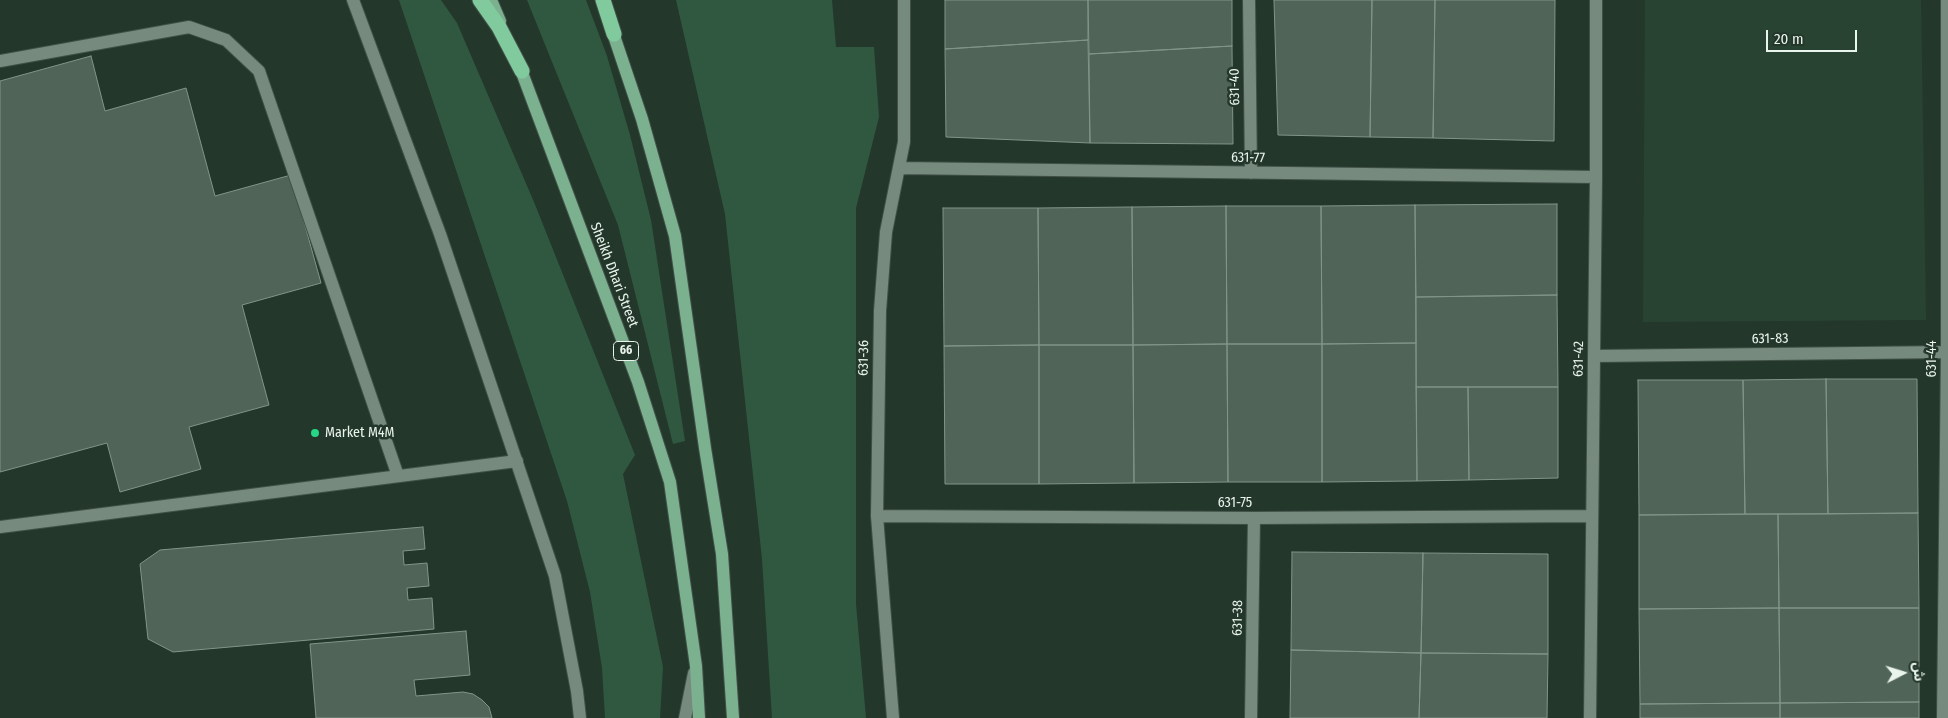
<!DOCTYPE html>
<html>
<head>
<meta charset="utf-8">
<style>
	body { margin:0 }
	#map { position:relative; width:1948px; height:718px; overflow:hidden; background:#24372b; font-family:"Fira Sans Condensed","Noto Sans Arabic",sans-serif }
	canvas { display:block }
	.north { position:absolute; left:1878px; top:648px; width:50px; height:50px; -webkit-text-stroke:4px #24372b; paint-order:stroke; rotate:85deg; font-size:14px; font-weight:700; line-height:20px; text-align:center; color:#e9f4ec }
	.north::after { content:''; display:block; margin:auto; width:18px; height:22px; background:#e9f4ec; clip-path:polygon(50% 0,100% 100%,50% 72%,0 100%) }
	.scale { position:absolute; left:1766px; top:30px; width:91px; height:22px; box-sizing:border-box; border:2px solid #e9f4ec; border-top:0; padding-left:6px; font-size:15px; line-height:18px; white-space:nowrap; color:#e9f4ec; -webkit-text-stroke:4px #24372b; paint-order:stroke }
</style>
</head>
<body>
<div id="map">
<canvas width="1948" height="718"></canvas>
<div class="north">ش</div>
<div class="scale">20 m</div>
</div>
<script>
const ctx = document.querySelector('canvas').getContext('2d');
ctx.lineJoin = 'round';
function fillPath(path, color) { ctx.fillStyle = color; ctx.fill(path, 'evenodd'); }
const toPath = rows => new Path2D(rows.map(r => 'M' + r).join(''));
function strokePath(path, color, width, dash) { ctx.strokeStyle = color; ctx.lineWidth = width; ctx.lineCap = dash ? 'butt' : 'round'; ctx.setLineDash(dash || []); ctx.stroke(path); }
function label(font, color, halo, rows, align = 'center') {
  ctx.font = font + ' "Fira Sans Condensed",sans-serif'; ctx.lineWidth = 5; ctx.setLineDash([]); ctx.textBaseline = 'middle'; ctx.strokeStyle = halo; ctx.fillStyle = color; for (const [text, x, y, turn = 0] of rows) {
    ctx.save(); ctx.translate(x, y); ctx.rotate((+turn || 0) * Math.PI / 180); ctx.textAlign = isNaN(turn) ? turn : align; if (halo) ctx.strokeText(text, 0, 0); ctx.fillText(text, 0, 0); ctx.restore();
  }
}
fillPath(toPath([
	[1645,0,1921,0,1926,320,1643,322]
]), '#294333');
fillPath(toPath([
	[399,0,441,0,457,23,534,202,635,455,623,474,663,667,660,718,605,718,602,668,590,592,567,501],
	[527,0,586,0,607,56,630,135,651,220,685,441,673,444,618,225],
	[676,0,832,0,836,47,874,47,879,117,856,208,856,604,866,718,772,718,762,559,725,214]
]), '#305840');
const building = toPath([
	[945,0,1088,0,1088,40,945,49,945,0],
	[1088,0,1232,0,1232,46,1089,54,1088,0],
	[1274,0,1372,0,1370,137,1278,135,1274,0],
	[1372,0,1435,0,1433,138,1370,137,1372,0],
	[1435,0,1555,0,1554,141,1433,138,1435,0],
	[1088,40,1090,143,946,137,945,49,1088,40],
	[1232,46,1233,144,1090,143,1089,54,1232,46],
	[91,56,105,111,186,88,215,196,291,175,321,283,242,305,269,405,189,427,201,469,120,492,107,443,0,472,0,81,91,56],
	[1557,204,1557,295,1416,297,1415,205,1557,204],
	[1415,205,1416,343,1322,344,1321,206,1415,205],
	[1226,206,1321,206,1322,344,1227,344,1226,206],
	[1226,206,1227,344,1133,345,1132,207,1226,206],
	[1132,207,1133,345,1039,345,1038,208,1132,207],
	[943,208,1038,208,1039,345,944,346,943,208],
	[1557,295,1558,387,1416,387,1416,297,1557,295],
	[1416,343,1417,481,1322,482,1322,344,1416,343],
	[1227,344,1322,344,1322,482,1228,482,1227,344],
	[1227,344,1228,482,1134,483,1133,345,1227,344],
	[1039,345,1133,345,1134,483,1039,484,1039,345],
	[1039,345,1039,484,945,484,944,346,1039,345],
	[1826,379,1917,379,1918,513,1828,514,1826,379],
	[1826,379,1828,514,1745,514,1743,380,1826,379],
	[1638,380,1743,380,1745,514,1639,515,1638,380],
	[1416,387,1468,387,1469,480,1417,481,1416,387],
	[1468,387,1558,387,1558,478,1469,480,1468,387],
	[1918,513,1919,608,1779,608,1778,514,1918,513],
	[1778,514,1779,608,1639,609,1639,515,1778,514],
	[423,527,425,549,403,551,404,565,427,563,429,586,407,588,408,600,432,598,434,629,173,652,148,639,140,564,160,550,423,527],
	[1292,552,1423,553,1421,653,1291,650,1292,552],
	[1423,553,1548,554,1548,654,1421,653,1423,553],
	[1779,608,1919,608,1919,702,1780,703,1779,608],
	[1779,608,1780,703,1640,704,1639,609,1779,608],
	[466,631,470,675,414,680,416,696,463,692,473,694,482,700,489,707,492,718,316,718,310,644,466,631],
	[1291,650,1421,653,1419,718,1290,718,1291,650],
	[1421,653,1548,654,1547,718,1419,718,1421,653],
	[1919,702,1919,718,1780,718,1780,703,1919,702],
	[1780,703,1780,718,1640,718,1640,704,1780,703]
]);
fillPath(building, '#506457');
strokePath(building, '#819688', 1);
const lane = toPath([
	[0,61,189,27,226,40,259,71,398,476],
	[0,527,517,461]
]);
const street = toPath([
	[353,0,440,234,555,576,577,691,580,718],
	[1249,0,1251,173],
	[899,168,1596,177],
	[1594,356,1947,352],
	[877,516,1254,518,1592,516],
	[685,718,694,673],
	[893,718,877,516,880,311,886,232,904,142,904,0],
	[1251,718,1254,518],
	[1590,718,1596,177,1596,0],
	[1943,718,1947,352,1947,0]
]);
const primary = toPath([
	[491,0,500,21],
	[611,27,642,119,675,236,705,448,722,554,733,718],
	[518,62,638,382,670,482,696,666,699,718]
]);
const highway = toPath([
	[480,0,499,27,522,71],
	[603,0,614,34]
]);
strokePath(lane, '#415148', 14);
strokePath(street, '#415148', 14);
strokePath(primary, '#415148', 14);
strokePath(highway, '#415148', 17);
strokePath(lane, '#768b7d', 12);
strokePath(street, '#768b7d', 12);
strokePath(primary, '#7cb190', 12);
strokePath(highway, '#80ca9d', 15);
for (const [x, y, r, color] of [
	[315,433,5,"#25d886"]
]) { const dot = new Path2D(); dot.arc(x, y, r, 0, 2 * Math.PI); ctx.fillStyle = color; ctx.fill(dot); strokePath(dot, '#24372b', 2); }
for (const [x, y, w] of [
	[626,351,25]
]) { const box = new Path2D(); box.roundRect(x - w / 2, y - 9.5, w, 19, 4); ctx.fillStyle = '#24372b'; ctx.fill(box); strokePath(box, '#e9f4ec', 1); }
label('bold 12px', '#e9f4ec', null, [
	["66",626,351]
]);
label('14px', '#e9f4ec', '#24372b', [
	["631-40",1235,87,-91],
	["631-77",1248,158,1],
	["Sheikh Dhari Street",614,275,69],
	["631-83",1770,339,-1],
	["631-36",864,358,-89],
	["631-42",1579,359,-89],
	["631-44",1932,359,-90],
	["631-75",1235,503],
	["631-38",1238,618,-89]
]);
label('14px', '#e9f4ec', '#24372b', [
	["Market M4M",325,433]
], 'left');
</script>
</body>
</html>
